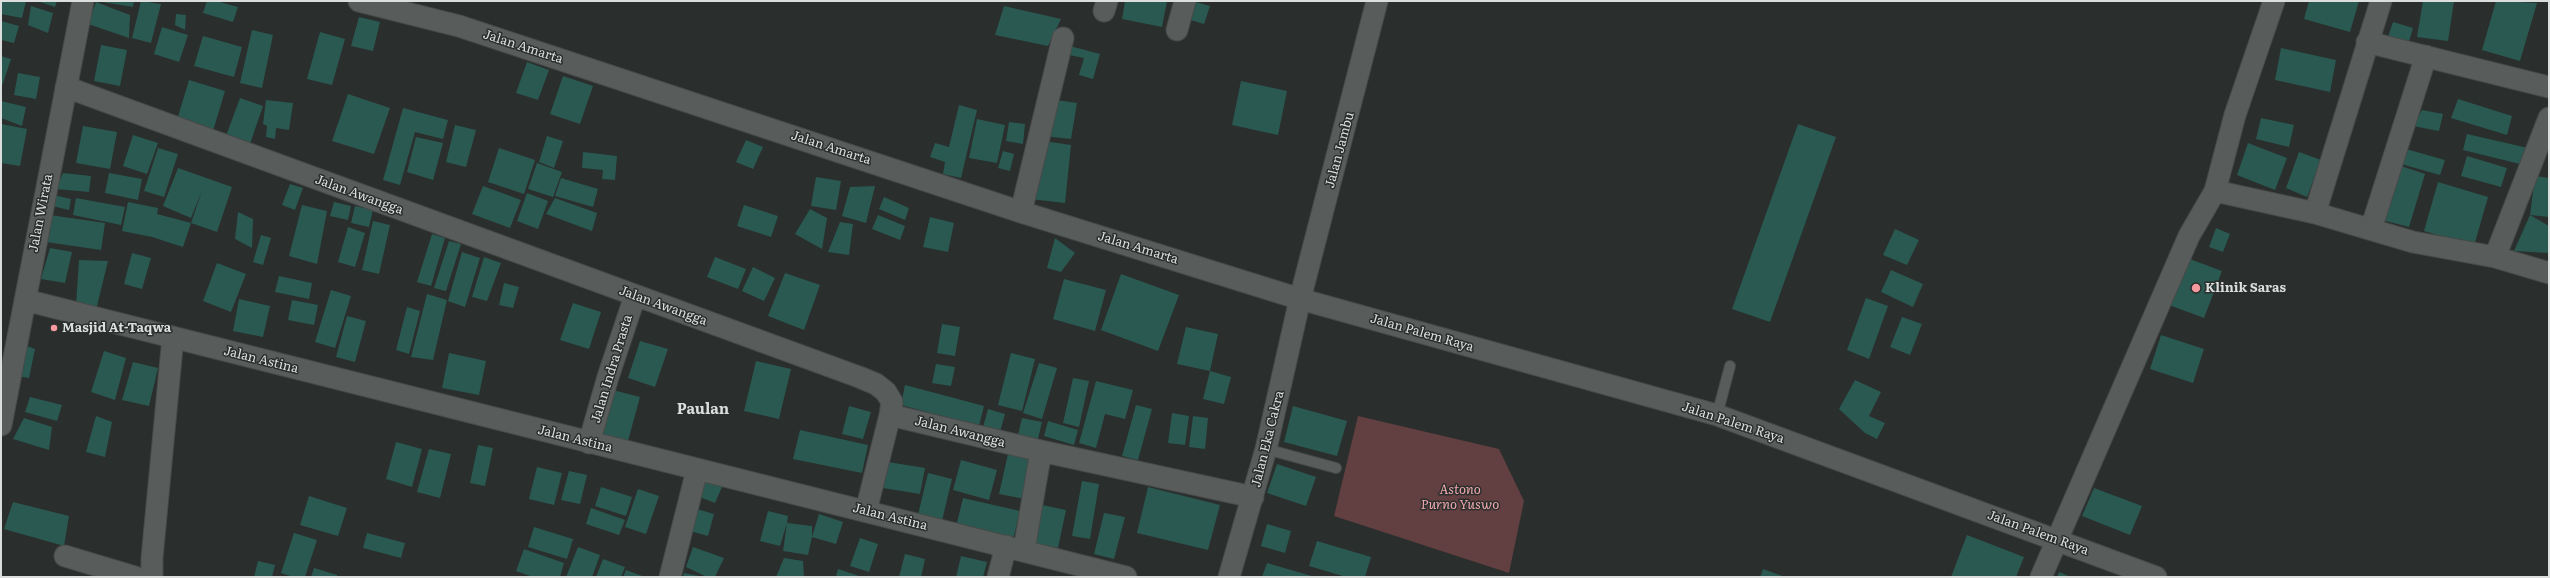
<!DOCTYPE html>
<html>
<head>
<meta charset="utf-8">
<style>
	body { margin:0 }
	#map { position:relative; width:2550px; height:578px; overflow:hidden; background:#2a2e2d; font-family:Literata,serif }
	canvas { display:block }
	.frame { position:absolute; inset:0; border:2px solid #dbdedd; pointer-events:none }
</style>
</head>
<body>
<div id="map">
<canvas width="2550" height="578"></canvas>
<div class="frame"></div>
</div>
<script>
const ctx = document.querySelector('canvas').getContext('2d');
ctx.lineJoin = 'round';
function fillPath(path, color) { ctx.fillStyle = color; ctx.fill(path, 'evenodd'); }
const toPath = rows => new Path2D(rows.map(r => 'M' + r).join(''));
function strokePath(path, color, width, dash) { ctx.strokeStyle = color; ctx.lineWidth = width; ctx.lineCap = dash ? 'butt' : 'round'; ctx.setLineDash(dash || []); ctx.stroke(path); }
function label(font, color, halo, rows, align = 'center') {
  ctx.font = font + ' Literata,serif'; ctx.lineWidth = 3; ctx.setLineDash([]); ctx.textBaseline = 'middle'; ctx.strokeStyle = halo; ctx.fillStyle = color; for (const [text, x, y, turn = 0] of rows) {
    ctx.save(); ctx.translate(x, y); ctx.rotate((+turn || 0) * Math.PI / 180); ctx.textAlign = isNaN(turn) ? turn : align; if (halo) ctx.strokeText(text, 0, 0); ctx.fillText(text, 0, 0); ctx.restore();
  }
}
fillPath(toPath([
	[1358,416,1499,449,1524,501,1509,573,1334,516]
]), '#623f40');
fillPath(toPath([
	[1,1,26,1,22,18,1,14],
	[37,1,57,1,55,7],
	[96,1,134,1,133,7],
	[141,1,161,4,151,43,132,38],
	[207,1,216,1,238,7,233,22,203,13],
	[1125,1,1167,1,1162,27,1122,19],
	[1192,1,1210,6,1204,24,1187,19],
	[2309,1,2359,1,2350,32,2304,19],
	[2423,1,2454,1,2448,41,2417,37],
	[2496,1,2537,3,2520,61,2482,50],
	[96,2,130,15,129,38,88,24],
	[31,6,53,13,48,33,28,25],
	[1004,6,1061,19,1048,46,995,35],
	[176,14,186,15,185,30,175,25],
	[359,17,380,22,373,51,351,46],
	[1,21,19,26,14,43,1,40],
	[2393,22,2413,28,2407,49,2386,43],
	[162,27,188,35,179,62,154,54],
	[252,30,273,35,262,88,240,83],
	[320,32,345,39,332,85,307,79],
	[203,36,242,47,234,77,194,66],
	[101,45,127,50,120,86,94,81],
	[1066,45,1100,54,1093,79,1079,75,1084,58,1064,54],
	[2281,48,2336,60,2330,92,2275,80],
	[1,56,11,59,1,89],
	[527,62,549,70,538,100,516,93],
	[18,73,40,77,36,99,14,95],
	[563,76,593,86,580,124,550,114],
	[189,80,225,91,213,131,177,120],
	[1241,81,1287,91,1278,135,1232,125],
	[348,94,390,108,374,154,332,141],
	[240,98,263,106,250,144,226,136],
	[1049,99,1077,103,1071,139,1044,136],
	[2458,99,2512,116,2507,135,2451,118],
	[266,100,293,103,289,130,276,128,275,139,266,137,267,126,263,124],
	[1,101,26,107,22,126,1,118],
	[959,105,977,110,961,178,943,174,945,162,930,157,935,143,949,147],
	[403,108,448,120,443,139,415,132,400,185,383,180],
	[2422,110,2443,114,2439,131,2413,126],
	[2261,118,2294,125,2289,147,2256,139],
	[977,119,1005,125,997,163,969,158],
	[1009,122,1025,124,1023,144,1006,141],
	[1,124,27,129,20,166,1,163],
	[1798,124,1836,137,1770,322,1732,309],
	[455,125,476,130,466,167,446,162],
	[83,126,117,132,110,169,76,163],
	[2467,134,2528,148,2524,165,2463,150],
	[133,135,158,143,147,174,123,166],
	[547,136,563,141,554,168,539,162],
	[416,137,443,143,433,180,407,172],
	[746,140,763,147,753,169,736,162],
	[1044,141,1071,145,1065,203,1030,199],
	[2248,143,2287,158,2275,190,2237,175],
	[158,148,178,154,164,197,144,191],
	[499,148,535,160,524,194,488,182],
	[2406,149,2445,160,2440,175,2401,164],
	[1003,151,1014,154,1010,171,998,168],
	[583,152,617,156,615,180,602,179,603,170,582,168],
	[2299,152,2321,160,2307,197,2286,188],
	[2467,156,2507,168,2501,187,2461,176],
	[537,163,562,172,553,197,528,189],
	[2401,166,2425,174,2409,227,2382,220],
	[178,168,232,187,217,232,191,223,202,191,191,218,163,206],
	[63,173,91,176,89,192,56,189],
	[109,173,142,179,138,200,105,193],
	[2535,176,2549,178,2549,217,2530,215,2549,226,2549,253,2514,251,2530,215],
	[816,177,841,181,836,210,811,206],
	[561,178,598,189,593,207,555,196],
	[2438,182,2488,197,2474,246,2424,231],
	[290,184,303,188,295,210,282,205],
	[483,186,521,200,510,228,472,214],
	[875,186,866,223,842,216,850,187],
	[527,193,548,201,538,229,517,221],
	[54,195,71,199,69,210,52,206],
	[884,197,909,208,905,220,879,209],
	[76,198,125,207,121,225,73,215],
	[555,198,597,213,592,231,546,214],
	[128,202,158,208,157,214,191,223,183,247,152,237,122,231],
	[334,202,351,206,348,220,330,216],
	[302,205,327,211,317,264,289,256],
	[744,205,778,216,771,237,737,226],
	[355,206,373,210,369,227,351,223],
	[810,209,827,218,822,249,795,234],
	[238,212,253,219,252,248,235,239],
	[50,215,105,223,101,250,46,242],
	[878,215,905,226,900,240,872,229],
	[930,217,954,223,948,252,923,247],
	[373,221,390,225,379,274,362,270],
	[840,222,853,224,849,255,828,252],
	[348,227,365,233,355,267,338,262],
	[2216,228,2230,234,2223,252,2209,247],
	[1895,229,1919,240,1907,265,1883,255],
	[432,234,445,238,431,286,417,282],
	[261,235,271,238,263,265,253,262],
	[1055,238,1075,253,1061,272,1047,268],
	[449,241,461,244,446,291,434,288],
	[50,248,72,252,65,283,41,279],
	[462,252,480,258,465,307,448,301],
	[132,253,151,258,142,289,124,284],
	[484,257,501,263,487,301,472,297],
	[715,257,746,269,738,289,707,277],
	[2187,258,2222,271,2204,318,2169,305],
	[79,260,108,261,96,310,76,305],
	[217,263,246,274,231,312,203,301],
	[753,267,775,278,764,301,742,291],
	[1891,270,1923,284,1913,307,1881,292],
	[785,273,820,285,804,330,768,316],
	[1121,274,1179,295,1158,351,1101,330],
	[279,276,312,283,309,299,275,292],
	[1064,279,1106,290,1095,331,1053,319],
	[504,283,519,287,513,308,499,305],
	[331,290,351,296,335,348,315,342],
	[427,294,447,300,433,360,411,357],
	[1866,298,1888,306,1869,359,1847,350],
	[239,299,270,306,263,337,233,331],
	[292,300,318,305,314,325,288,320],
	[573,303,601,312,589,349,560,340],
	[407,307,420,311,409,354,396,350],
	[347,316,366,321,355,362,336,357],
	[1902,317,1922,324,1910,355,1890,347],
	[942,324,960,327,955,356,937,353],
	[1186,327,1218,334,1210,371,1177,364],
	[2161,335,2204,349,2193,383,2150,369],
	[640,341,668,349,655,387,628,378],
	[24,345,35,349,29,378,17,376],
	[104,351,126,358,115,400,91,392],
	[449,353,486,361,479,395,442,388],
	[1011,353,1035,359,1022,411,998,405],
	[756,361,791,369,779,419,744,411],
	[133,362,158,368,149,406,122,400],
	[1039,363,1057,368,1042,419,1023,413],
	[936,364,955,367,951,386,932,383],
	[1210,371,1231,377,1224,404,1203,399],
	[1073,378,1089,381,1079,427,1063,423],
	[1855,380,1881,392,1869,416,1885,423,1877,439,1865,433,1839,409],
	[1096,381,1133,390,1125,419,1105,414,1096,448,1079,443],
	[905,385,984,406,979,426,901,405],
	[613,390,640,397,628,441,600,434],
	[30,397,62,405,57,421,25,412],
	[1136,405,1152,409,1138,460,1122,456],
	[849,406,871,412,863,439,842,434],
	[1293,406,1347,421,1337,456,1284,442],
	[988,409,1005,414,1000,432,983,427],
	[1172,413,1189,416,1185,445,1168,443],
	[96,416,112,422,105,457,86,452],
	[1193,416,1208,418,1205,449,1189,447],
	[24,418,52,427,49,450,13,439],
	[1022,418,1042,422,1037,443,1017,439],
	[1048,421,1078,430,1074,445,1044,436],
	[800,430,868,445,862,473,793,459],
	[396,442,422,449,412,487,386,479],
	[478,445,493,448,485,486,470,483],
	[429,449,451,454,440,498,417,492],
	[1008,454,1034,459,1025,499,999,494],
	[961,460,997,470,989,500,953,490],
	[888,462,925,468,920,494,883,488],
	[1277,464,1316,477,1306,506,1267,493],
	[537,467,562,473,554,505,529,499],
	[569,471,587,475,580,504,561,500],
	[928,473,952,479,941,525,917,519],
	[701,478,722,487,715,503,694,495],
	[1082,481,1099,484,1090,539,1072,536],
	[601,487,632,497,626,516,595,506],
	[1148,487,1220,505,1208,550,1137,533],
	[2094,488,2142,506,2130,535,2082,516],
	[638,489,659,496,646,534,625,527],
	[309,496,347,508,338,536,300,525],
	[963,498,1020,511,1013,540,956,527],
	[13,502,69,516,64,546,4,529],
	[1042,505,1066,510,1058,548,1034,543],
	[591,508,625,520,619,535,586,524],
	[697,509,714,514,708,536,690,531],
	[768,511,788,516,787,523,812,526,812,537,819,514,843,522,836,544,812,537,808,555,783,551,787,523,780,546,760,541],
	[1104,513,1125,517,1114,559,1094,554],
	[1267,524,1291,531,1285,553,1261,546],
	[534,527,573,539,567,559,528,547],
	[294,533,317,540,305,577,293,577,281,573],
	[367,533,405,543,401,558,363,548],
	[1967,535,2024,557,2016,577,1951,577],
	[860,538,878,544,869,572,850,566],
	[1317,541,1371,557,1365,577,1346,577,1309,566],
	[578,547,600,555,592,577,566,577],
	[693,547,724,558,715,577,707,577,686,567],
	[524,549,564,563,560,577,533,577,516,571],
	[905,554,925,559,921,577,899,577],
	[961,556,987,562,983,577,956,577],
	[784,558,803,561,804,577,776,577],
	[603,559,625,567,621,577,596,577],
	[258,561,275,565,272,577,254,577],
	[1267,563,1315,577,1262,577],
	[314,568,337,575,337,577,311,577],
	[838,569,862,577,836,577],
	[1763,569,1785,577,1760,577],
	[626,570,645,577,623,577],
	[2059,572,2071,577,2057,577],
	[684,573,699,576,699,577,683,577]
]), '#295950');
const service = toPath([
	[1717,415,1730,366],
	[1266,449,1336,468]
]);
const minor = toPath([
	[359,1,459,26,1021,212,1300,299,1717,415,2156,577],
	[1104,11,1107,1],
	[1177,30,1185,1],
	[2367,42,2549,87],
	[66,87,859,377,876,384,886,392,892,402,890,415,1041,451,1253,497],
	[2215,191,2235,115,2274,1],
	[1021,212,1063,38],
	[2315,213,2381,1],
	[2371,229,2426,56],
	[2495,257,2549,118],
	[25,300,1126,577],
	[1,425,83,1],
	[589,443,608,377,635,296],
	[866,511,890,415],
	[1024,550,1041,451],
	[65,556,135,577],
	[152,577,152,558,173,337],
	[670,577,697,470],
	[998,577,1006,546],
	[1229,577,1266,449,1300,299,1377,1],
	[2041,577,2189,236,2215,191,2315,213,2413,242,2495,257,2549,273]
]);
strokePath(service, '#474a49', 12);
strokePath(minor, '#474a49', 23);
strokePath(service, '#585c5b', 10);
strokePath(minor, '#585c5b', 21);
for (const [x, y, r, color] of [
	[2196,288,5,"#f49a9f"],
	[54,328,4,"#f49a9f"]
]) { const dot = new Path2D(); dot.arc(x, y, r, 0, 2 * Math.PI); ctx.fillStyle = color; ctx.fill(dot); strokePath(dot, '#2a2e2d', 1.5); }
label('13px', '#dbdedd', '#2a2e2d', [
	["Jalan Amarta",523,47,18],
	["Jalan Amarta",831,148,18],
	["Jalan Jambu",1340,150,-75],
	["Jalan Awangga",359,195,20],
	["Jalan Wirata",41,213,-79],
	["Jalan Amarta",1138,248,17],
	["Jalan Awangga",663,306,20],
	["Jalan Palem Raya",1422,333,16],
	["Jalan Astina",261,360,14],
	["Jalan Indra Prasta",612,369,-73],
	["Jalan Palem Raya",1733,423,18],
	["Jalan Awangga",960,432,14],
	["Jalan Astina",575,439,14],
	["Jalan Eka Cakra",1268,439,-76],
	["Jalan Astina",890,517,14],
	["Jalan Palem Raya",2038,533,20]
]);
label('bold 13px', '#dbdedd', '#2a2e2d', [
	["Klinik Saras",2205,288],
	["Masjid At-Taqwa",62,328]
], 'left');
label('italic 13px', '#f1a9ac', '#2a2e2d', [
	["Astono",1460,490],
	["Purno Yuswo",1460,505]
]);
label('bold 15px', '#dbdedd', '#2a2e2d', [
	["Paulan",703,410]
]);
</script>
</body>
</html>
